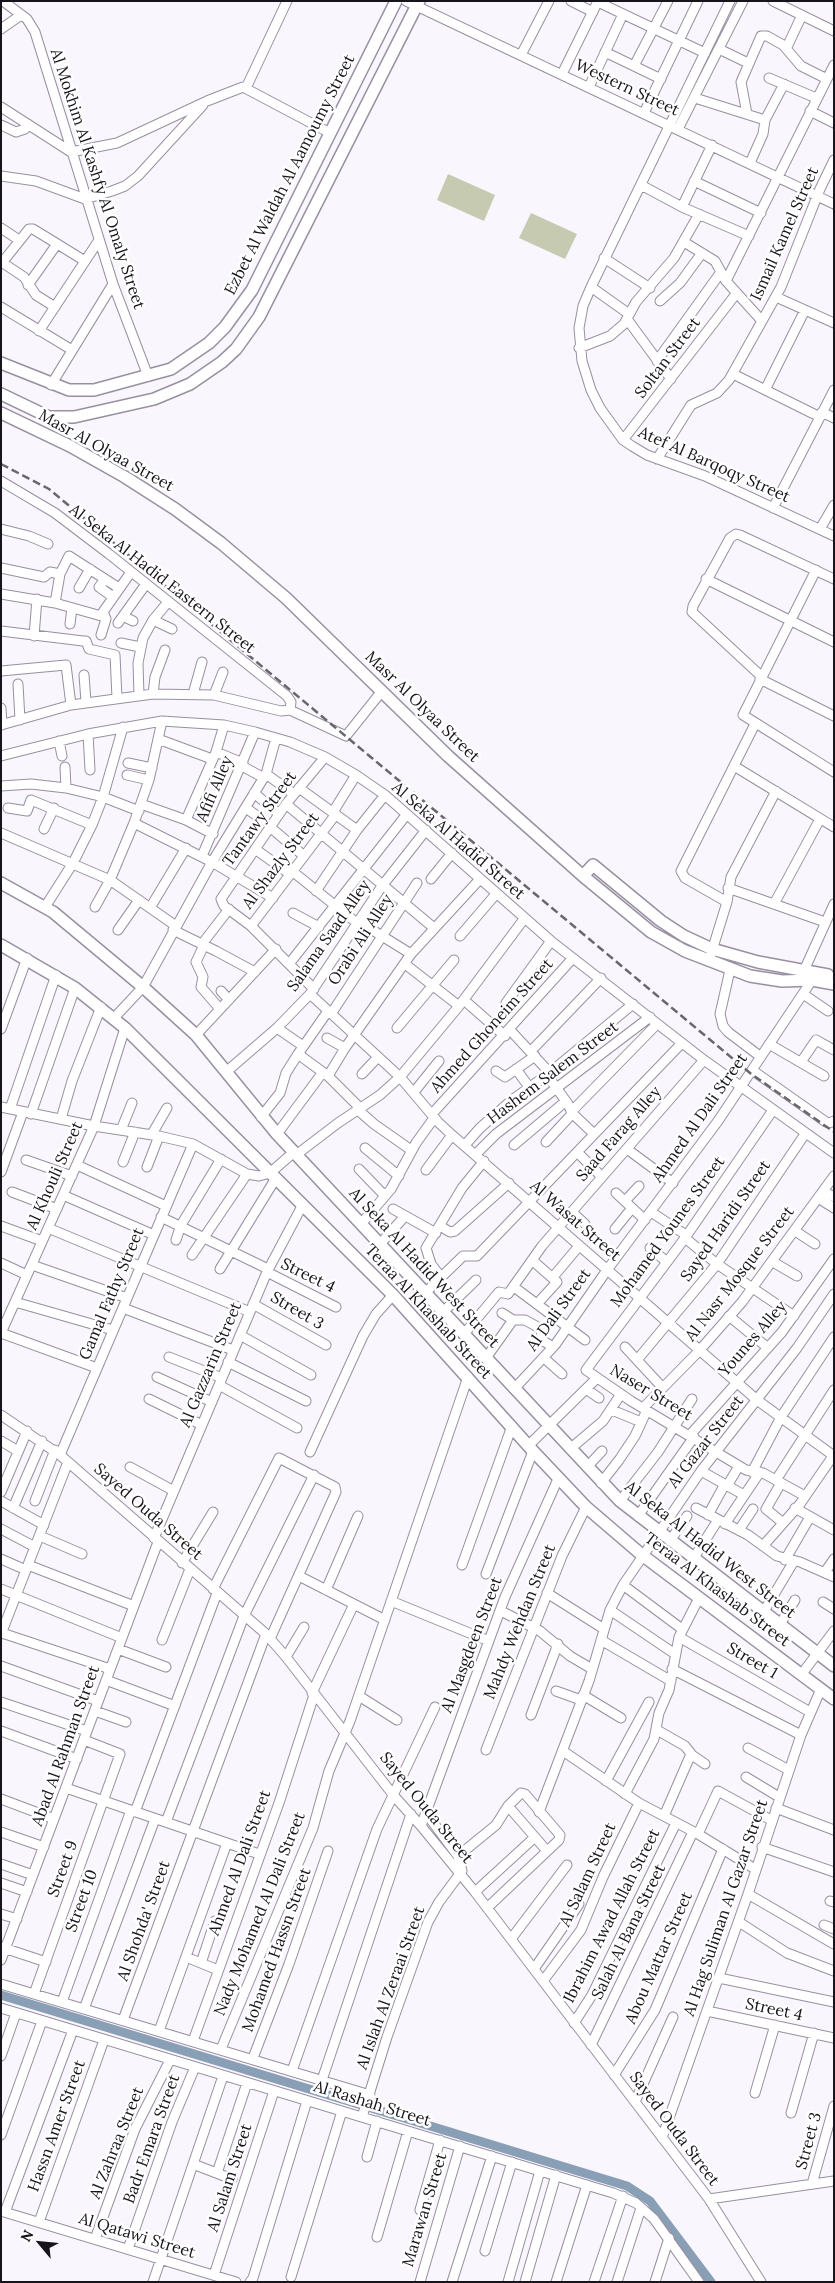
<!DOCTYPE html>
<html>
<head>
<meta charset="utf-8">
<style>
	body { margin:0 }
	#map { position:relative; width:835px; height:2283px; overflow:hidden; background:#faf6fe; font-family:Lora,serif }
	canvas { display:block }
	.frame { position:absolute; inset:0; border:2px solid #18141b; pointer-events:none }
	.north { position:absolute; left:15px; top:2218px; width:50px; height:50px; -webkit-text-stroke:4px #fff; paint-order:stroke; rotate:298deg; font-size:14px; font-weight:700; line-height:20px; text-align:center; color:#18141b }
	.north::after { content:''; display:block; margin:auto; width:18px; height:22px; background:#18141b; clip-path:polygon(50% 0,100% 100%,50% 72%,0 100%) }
</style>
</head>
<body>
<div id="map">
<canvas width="835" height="2283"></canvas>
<div class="frame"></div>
<div class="north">N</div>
</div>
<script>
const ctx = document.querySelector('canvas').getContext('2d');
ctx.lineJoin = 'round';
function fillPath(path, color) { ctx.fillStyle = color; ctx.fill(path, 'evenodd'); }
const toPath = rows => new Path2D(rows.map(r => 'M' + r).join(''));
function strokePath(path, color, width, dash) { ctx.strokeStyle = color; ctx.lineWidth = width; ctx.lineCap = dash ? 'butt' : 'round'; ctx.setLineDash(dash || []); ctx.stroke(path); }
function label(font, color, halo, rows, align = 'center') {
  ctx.font = font + ' Lora,serif'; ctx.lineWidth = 5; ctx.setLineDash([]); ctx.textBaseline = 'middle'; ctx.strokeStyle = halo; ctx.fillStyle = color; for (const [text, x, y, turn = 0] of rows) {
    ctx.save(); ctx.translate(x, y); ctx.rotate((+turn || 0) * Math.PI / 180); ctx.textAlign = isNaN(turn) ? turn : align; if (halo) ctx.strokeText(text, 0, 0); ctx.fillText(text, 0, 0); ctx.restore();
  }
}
fillPath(toPath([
	[448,174,495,195,484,221,437,200],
	[531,213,577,234,565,259,519,238]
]), '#c5cab1');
strokePath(toPath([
	[1,1995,627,2186,650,2201,711,2282]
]), '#899fb5', 9);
const minor = toPath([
	[3,1,27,19,35,32,113,284,148,376],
	[406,1,834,204],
	[571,1,593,12],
	[730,1,591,287,583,306,579,328,582,361,591,390,600,408,623,440,632,446,647,455,705,476,834,536],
	[773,1,834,31],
	[598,2,705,53],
	[1,29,21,15],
	[787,47,802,15],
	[719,49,748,63],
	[605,52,661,79],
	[521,55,549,1],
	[634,66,668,1],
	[562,74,598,1],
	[769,78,816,98],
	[589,87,623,14],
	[246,88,287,1],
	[695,98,765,120],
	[1,107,71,152,117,143,207,101,243,87,330,133],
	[810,111,834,123],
	[644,113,698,1],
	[747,114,741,82,761,36,767,36,783,45,801,66,827,79],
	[1,125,16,132,25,129,28,124],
	[678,129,743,1],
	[750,163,763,134,765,120,784,84],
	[1,176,36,181,85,199,112,191,125,186,138,176,203,105],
	[694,181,761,213],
	[641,185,682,207,749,236],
	[682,207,712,145],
	[1,228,19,240],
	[684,242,715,261,726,281,762,321],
	[604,258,650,288],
	[3,263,24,277,36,295,55,307],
	[1,264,29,229,33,229,85,261],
	[726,281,834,65],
	[28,285,57,244],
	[591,287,629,314],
	[776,297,834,323],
	[660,301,680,283,702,253],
	[1,307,72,350],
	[627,319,671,379],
	[39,331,99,240],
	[579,348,610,336,624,324,636,302,674,258,699,214],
	[657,361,721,272],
	[733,374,820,417],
	[51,385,113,284],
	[765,390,805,310],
	[822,412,834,418],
	[623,440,736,294],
	[657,459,691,405,717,393,729,380,781,287,820,189,834,160],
	[1,481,55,513,109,554,287,696,291,702,290,710],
	[773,508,834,390],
	[1,529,29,536,48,544],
	[820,529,834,505],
	[1,568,44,577,50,572,60,574],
	[816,570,743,715,834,772],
	[105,579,99,587,113,597],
	[706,579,834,642],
	[79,588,90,569],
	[1,594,55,603,105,617],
	[55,603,60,574,69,556,119,588],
	[123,616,133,621],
	[153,620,172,629],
	[118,623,146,584],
	[70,624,72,608],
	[1,631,83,641,86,641,89,649,115,655,117,698],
	[101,635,106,619,103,612,131,572],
	[34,636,37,599],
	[121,643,140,647],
	[1,671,66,665,71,705],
	[84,675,86,702],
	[761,676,692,612,693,606,730,538,736,534,740,535,834,579],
	[760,679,834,716],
	[18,684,20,720],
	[153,694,155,677,165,650],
	[193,694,202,662],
	[139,695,138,663,143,638,153,620,168,602],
	[214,695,223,672],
	[1,708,2,725],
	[290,710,346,736,382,691],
	[1,725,71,705,153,694,214,695,281,711,290,710],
	[88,734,90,770],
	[158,739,212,759],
	[59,741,62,756],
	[216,752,243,763],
	[1,756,88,734,162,721,224,725,255,732,290,742,325,757,356,775,385,795,551,941,704,1060,834,1153],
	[128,763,152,768],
	[242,766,264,778],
	[734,766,834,827],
	[65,767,66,788],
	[266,774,294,794],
	[127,775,149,780],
	[1,786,31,784,66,788,103,797,139,811],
	[299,788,357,830],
	[254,793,279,814],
	[141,804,186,820,213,834],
	[286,804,434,928],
	[8,808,27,811,31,800,92,825],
	[246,808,257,816],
	[333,812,356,775],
	[186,820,216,752,224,725],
	[134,823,212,862,273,898],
	[270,827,304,856],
	[44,829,54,808],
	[1,833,110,880,176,926],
	[255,849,290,874],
	[202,856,255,732],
	[292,871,357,923],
	[431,879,452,853],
	[728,888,825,922],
	[316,891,357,830,385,795],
	[727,902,685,878,681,871,755,724],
	[774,904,820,819],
	[45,907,73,863,92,825,103,797,123,727],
	[95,907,110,880,134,823,149,780,162,721],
	[150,908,186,848],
	[293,913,319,927],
	[358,921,411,954],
	[251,926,336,814],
	[118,930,139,900],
	[173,930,216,951,255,972],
	[460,936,496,894],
	[202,944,229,909],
	[204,945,196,962,203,977,201,987,220,1009],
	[711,954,727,902,731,877,776,791],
	[289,964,407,814],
	[405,964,459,1006],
	[730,970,720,1014,723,1026,728,1032,761,1057],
	[802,975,834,904],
	[314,989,251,926,224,906,221,899,286,804,325,757],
	[221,991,229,1000],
	[310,994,400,1077,438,1122,452,1135,757,1400,834,1456],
	[803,994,828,1011],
	[464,1000,505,1036],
	[506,1003,551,941],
	[331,1014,417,883],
	[114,1018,143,987,212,862,266,774,276,738],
	[277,1028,303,1046],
	[397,1028,454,960],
	[1,1029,27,958],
	[510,1030,550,1073],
	[196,1035,276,949],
	[327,1038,345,1048],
	[769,1044,824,1076],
	[531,1051,601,978],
	[298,1054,328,1076,360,1108],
	[801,1062,816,1040,834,1050],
	[516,1069,529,1087],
	[752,1070,826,1122,829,1123,834,1121],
	[496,1071,505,1077,535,1056],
	[226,1072,277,1028,310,994,382,886,426,830],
	[362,1074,378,1057],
	[547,1075,568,1104,572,1113,594,1134],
	[328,1076,345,1048,411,954,480,879],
	[414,1092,439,1061],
	[1,1107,94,1126,159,1136,193,1144,247,1174,259,1176,270,1173,294,1152],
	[10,1109,56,975],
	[358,1110,374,1124,411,1150],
	[773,1110,685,1238,586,1370,631,1401,746,1470,763,1473,805,1496],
	[571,1112,657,1024],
	[31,1114,75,988],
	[432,1114,573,958],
	[261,1117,280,1093,286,1073,298,1054,328,1011],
	[61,1119,72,1081,101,1007],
	[121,1130,132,1103],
	[152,1134,167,1108],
	[277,1134,323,1072],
	[546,1142,572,1114],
	[465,1145,480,1128,512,1100,547,1075,633,1004],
	[514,1145,566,1101],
	[365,1148,399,1176],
	[627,1149,673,1183],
	[577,1152,602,1177],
	[476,1154,496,1134,650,1017],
	[296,1155,338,1123,380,1095,400,1077,459,1006,524,919],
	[26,1160,72,1176],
	[123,1162,135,1132],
	[77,1165,166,1206],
	[147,1167,159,1136],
	[359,1169,385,1196],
	[426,1170,452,1135],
	[1,1172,23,1112],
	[823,1191,834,1197],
	[12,1192,57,1209],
	[616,1193,645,1220],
	[63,1195,154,1235],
	[818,1198,834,1208],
	[625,1201,639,1186],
	[393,1209,436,1233],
	[572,1212,585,1224],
	[651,1212,686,1235],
	[161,1217,268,1269],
	[361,1224,391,1189,416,1143,434,1118],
	[1,1226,42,1241],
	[440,1226,450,1232,455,1231,509,1183],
	[48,1228,250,1312],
	[615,1229,632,1208],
	[795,1231,815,1244],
	[685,1238,717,1264,794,1316],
	[176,1240,181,1225,221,1159],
	[380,1244,405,1216],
	[650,1248,667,1262],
	[192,1255,247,1174],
	[532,1260,557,1282,537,1304],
	[773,1262,797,1276],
	[1,1263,27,1275],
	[32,1265,127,1298],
	[220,1269,276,1178],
	[267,1272,336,1307],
	[441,1277,431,1264,426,1248,462,1188,484,1161],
	[553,1277,579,1246],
	[514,1287,585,1340],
	[425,1293,463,1256,477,1256,682,1043],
	[15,1302,113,1330],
	[253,1304,326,1345],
	[123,1308,233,1350],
	[443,1312,476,1280],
	[502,1313,513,1320,525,1320,543,1330,540,1339,553,1347],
	[729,1316,768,1348],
	[1,1333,94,1126,125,1028],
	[1,1333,97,1368],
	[464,1334,499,1292,508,1294,542,1246,704,1060],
	[240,1335,311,1375],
	[625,1347,662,1387],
	[169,1357,222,1378],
	[486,1358,513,1320],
	[544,1358,562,1374],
	[637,1360,717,1264,805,1134],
	[228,1362,306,1401],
	[157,1377,212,1402],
	[219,1385,297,1428],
	[514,1389,555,1345,607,1270,718,1121,812,980],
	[586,1389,599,1398],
	[149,1399,202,1425],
	[643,1408,699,1351,742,1302,834,1176],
	[612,1410,641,1422],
	[1,1415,60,1455,266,1634,286,1657,394,1796,421,1826,475,1892,709,2199,761,2282],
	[690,1435,782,1332,834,1259],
	[1,1441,18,1451],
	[528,1446,597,1378],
	[570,1449,603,1421,621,1394],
	[310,1452,363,1336,376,1314,393,1295],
	[60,1455,193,1144],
	[130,1467,174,1491],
	[587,1467,602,1451],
	[701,1471,744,1495],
	[752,1472,781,1417,834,1337],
	[776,1480,834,1390],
	[601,1483,619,1460,635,1436,647,1410],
	[781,1483,766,1509,782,1522],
	[727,1486,739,1466],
	[1,1492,27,1431],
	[1,1501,44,1525],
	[35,1501,55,1450],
	[620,1501,658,1452,692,1399],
	[13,1508,42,1441],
	[696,1508,748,1535,777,1556,800,1562,834,1577],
	[795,1508,834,1530],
	[708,1515,725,1484],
	[638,1516,694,1437],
	[725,1524,760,1472],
	[1,1529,35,1547],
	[739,1530,753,1509],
	[40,1536,82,1554],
	[154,1538,267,1272,302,1206],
	[670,1541,687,1516],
	[763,1546,800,1504,833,1456],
	[1,1559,26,1570],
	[693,1559,718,1520],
	[785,1560,810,1517],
	[182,1563,213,1512],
	[28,1565,134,1606],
	[462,1565,512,1426],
	[825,1572,834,1559],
	[486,1574,533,1451],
	[299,1576,385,1620],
	[623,1585,682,1629],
	[1,1589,122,1638],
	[213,1589,279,1458,335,1487,336,1492,270,1639],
	[326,1590,358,1516],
	[547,1593,604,1629],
	[391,1601,489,1641],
	[823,1602,834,1609],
	[610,1610,675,1654],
	[501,1611,540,1631,570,1656,592,1669],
	[763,1613,794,1561],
	[779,1626,795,1600],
	[2,1633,110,1669],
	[1,1634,68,1462],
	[679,1637,810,1712],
	[162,1640,190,1569],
	[601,1640,671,1681],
	[118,1649,166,1667],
	[286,1657,304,1627],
	[1,1666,98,1701],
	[672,1669,801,1735],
	[801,1675,834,1631],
	[106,1680,175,1706],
	[556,1691,581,1700],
	[312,1693,354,1604],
	[583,1695,621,1718],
	[359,1696,397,1720],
	[1,1702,87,1731],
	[95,1711,126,1722],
	[531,1715,558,1644],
	[657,1730,685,1746,692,1755,705,1764],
	[1,1731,77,1759],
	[748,1748,789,1770],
	[486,1750,562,1556,586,1507],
	[563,1751,639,1803,698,1834,755,1869],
	[746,1777,779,1797],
	[606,1781,649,1702],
	[66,1788,259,1854],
	[625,1794,654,1739,659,1713,669,1690,679,1637,699,1598],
	[1,1799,54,1819],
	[508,1806,547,1851],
	[776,1808,834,1830],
	[135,1812,217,1593],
	[539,1812,589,1681,610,1610,623,1585,701,1471,797,1348,834,1294],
	[664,1816,691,1754],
	[166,1822,244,1616,314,1475],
	[421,1826,505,1597,558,1479],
	[1,1832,44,1847],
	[698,1834,718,1791,771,1820],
	[762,1847,834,1872],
	[458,1856,496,1825,508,1806,521,1793,525,1794,560,1835,559,1840,487,1908],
	[1,1864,33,1875],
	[1,1883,27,1892],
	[475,1892,535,1837],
	[748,1894,834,1944],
	[830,1901,834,1902],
	[1,1914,17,1919],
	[739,1922,787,1953,834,1971],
	[824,1925,834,1929],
	[511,1939,567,1865],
	[1,1947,46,1962],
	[186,1957,218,1970],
	[1,1960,158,1542],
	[201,1963,215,1921],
	[534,1969,579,1904],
	[719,1978,834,2002],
	[543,1981,581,1930,603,1877,639,1803],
	[1,1984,370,2095],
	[34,1994,120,1754,84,1740],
	[62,2002,131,1810],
	[1,2008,613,2193,636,2203,654,2219,699,2282],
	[84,2009,155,1819],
	[707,2011,834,2038],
	[123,2020,266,1634],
	[574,2023,592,1995,676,1823],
	[159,2031,227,1843],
	[193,2041,279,1803,314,1695],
	[591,2045,693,1832],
	[221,2049,313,1828,329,1771,350,1721,468,1377],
	[1,2056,16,2013],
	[253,2058,289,1964,328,1851],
	[292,2071,377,1829,435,1707],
	[614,2075,655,2010,723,1849],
	[322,2080,411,1814],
	[755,2093,775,2025],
	[635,2102,673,2017],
	[791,2113,814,2033],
	[362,2117,387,2037,428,1922,439,1902,462,1871,458,1856,426,1813],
	[1,2135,42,2021],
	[662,2138,748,1894,801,1735,821,1689],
	[367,2157,377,2121],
	[193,2164,232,2179],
	[217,2173,247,2083],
	[812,2184,834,2106],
	[709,2199,834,2181],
	[420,2210,440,2140],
	[1,2211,236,2282],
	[5,2212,73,2030],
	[39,2222,104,2040],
	[377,2237,408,2131],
	[95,2239,135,2129,170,2060],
	[128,2249,172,2122,195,2067],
	[485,2251,512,2162],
	[214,2275,274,2091],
	[291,2277,342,2111],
	[153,2282,223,2076],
	[250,2282,253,2278,307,2101],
	[420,2282,460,2146],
	[452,2282,492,2156],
	[508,2282,540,2171],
	[525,2282,556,2175],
	[556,2282,587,2185],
	[594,2282,623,2196],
	[617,2282,641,2208],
	[655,2282,669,2238]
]);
const tertiary = toPath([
	[1,363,69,390,94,390,171,369,209,343,225,327,252,290,396,1],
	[1,394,49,417,74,417,154,399,190,384,222,362,236,349,259,317,419,1],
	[1,413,70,446,125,477,175,509,221,543,286,598,448,756,583,876,651,932,685,951,750,976,782,981,812,980,834,984],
	[583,876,593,865,661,921,684,936,712,949,758,962,828,975],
	[1,883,53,912,143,987,196,1035,277,1134,620,1501,834,1666],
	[1,945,75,988,125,1028,393,1295,533,1451,586,1507,642,1555,834,1699]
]);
strokePath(minor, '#988fa1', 11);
strokePath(tertiary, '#988fa1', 14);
strokePath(minor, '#fff', 9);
strokePath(tertiary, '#fff', 11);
strokePath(toPath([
	[1,464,49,489,750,1073,834,1132]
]), '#6a666d', 2.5, [8, 4]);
label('16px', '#18141b', '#fff', [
	["Western Street",627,88,25],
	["Ezbet Al Waldah Al Aamoumy Street",290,175,-63],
	["Al Mokhim Al Kashfy Al Omaly Street",97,179,72],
	["Ismail Kamel Street",785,234,-66],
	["Soltan Street",668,358,-53],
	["Masr Al Olyaa Street",106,451,29],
	["Atef Al Barqoqy Street",714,465,24],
	["Al Seka Al Hadid Eastern Street",162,579,38],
	["Masr Al Olyaa Street",422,707,44],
	["Afifi Alley",215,789,-67],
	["Tantawy Street",260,819,-54],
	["Al Seka Al Hadid Street",458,841,41],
	["Al Shazly Street",281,861,-53],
	["Salama Saad Alley",329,936,-55],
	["Orabi Ali Alley",361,940,-57],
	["Ahmed Ghoneim Street",492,1026,-48],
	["Hashem Salem Street",553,1073,-37],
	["Ahmed Al Dali Street",700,1118,-55],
	["Saad Farag Alley",619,1134,-49],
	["Al Khouli Street",55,1176,-66],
	["Al Wasat Street",575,1221,41],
	["Sayed Haridi Street",726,1221,-55],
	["Mohamed Younes Street",668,1232,-54],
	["Al Seka Al Hadid West Street",424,1268,47],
	["Al Nasr Mosque Street",740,1274,-52],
	["Street 4",308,1276,26],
	["Gamal Fathy Street",112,1294,-67],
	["Al Dali Street",559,1310,-54],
	["Street 3",297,1311,30],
	["Teraa Al Khashab Street",428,1312,47],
	["Younes Alley",753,1339,-49],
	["Al Gazzarin Street",211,1365,-67],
	["Naser Street",651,1393,31],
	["Al Gazar Street",706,1442,-52],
	["Sayed Ouda Street",148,1512,41],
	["Al Seka Al Hadid West Street",710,1550,38],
	["Teraa Al Khashab Street",717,1590,37],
	["Mahdy Wehdan Street",520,1622,-68],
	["Al Masgdeen Street",472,1645,-69],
	["Street 1",752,1661,30],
	["Abad Al Rahman Street",66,1746,-70],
	["Sayed Ouda Street",426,1808,51],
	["Ahmed Al Dali Street",240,1863,-70],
	["Street 9",63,1869,-70],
	["Al Salam Street",588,1875,-65],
	["Street 10",82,1901,-70],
	["Al Hag Suliman Al Gazar Street",726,1908,-71],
	["Nady Mohamed Al Dali Street",260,1914,-68],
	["Ibrahim Awad Allah Street",612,1916,-63],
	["Al Shohda' Street",144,1921,-70],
	["Salah Al Bana Street",629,1932,-64],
	["Mohamed Hassn Street",277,1950,-70],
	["Abou Mattar Street",659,1958,-66],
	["Al Islah Al Zeraai Street",391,1988,-70],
	["Street 4",774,2010,12],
	["Al Rashah Street",372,2104,17],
	["Hassn Amer Street",57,2126,-70],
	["Sayed Ouda Street",674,2129,53],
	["Badr Emara Street",152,2139,-70],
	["Street 3",809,2141,-75],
	["Al Zahraa Street",117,2143,-68],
	["Al Salam Street",230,2178,-72],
	["Marawan Street",425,2210,-73],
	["Al Qatawi Street",137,2236,17]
]);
</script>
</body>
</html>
